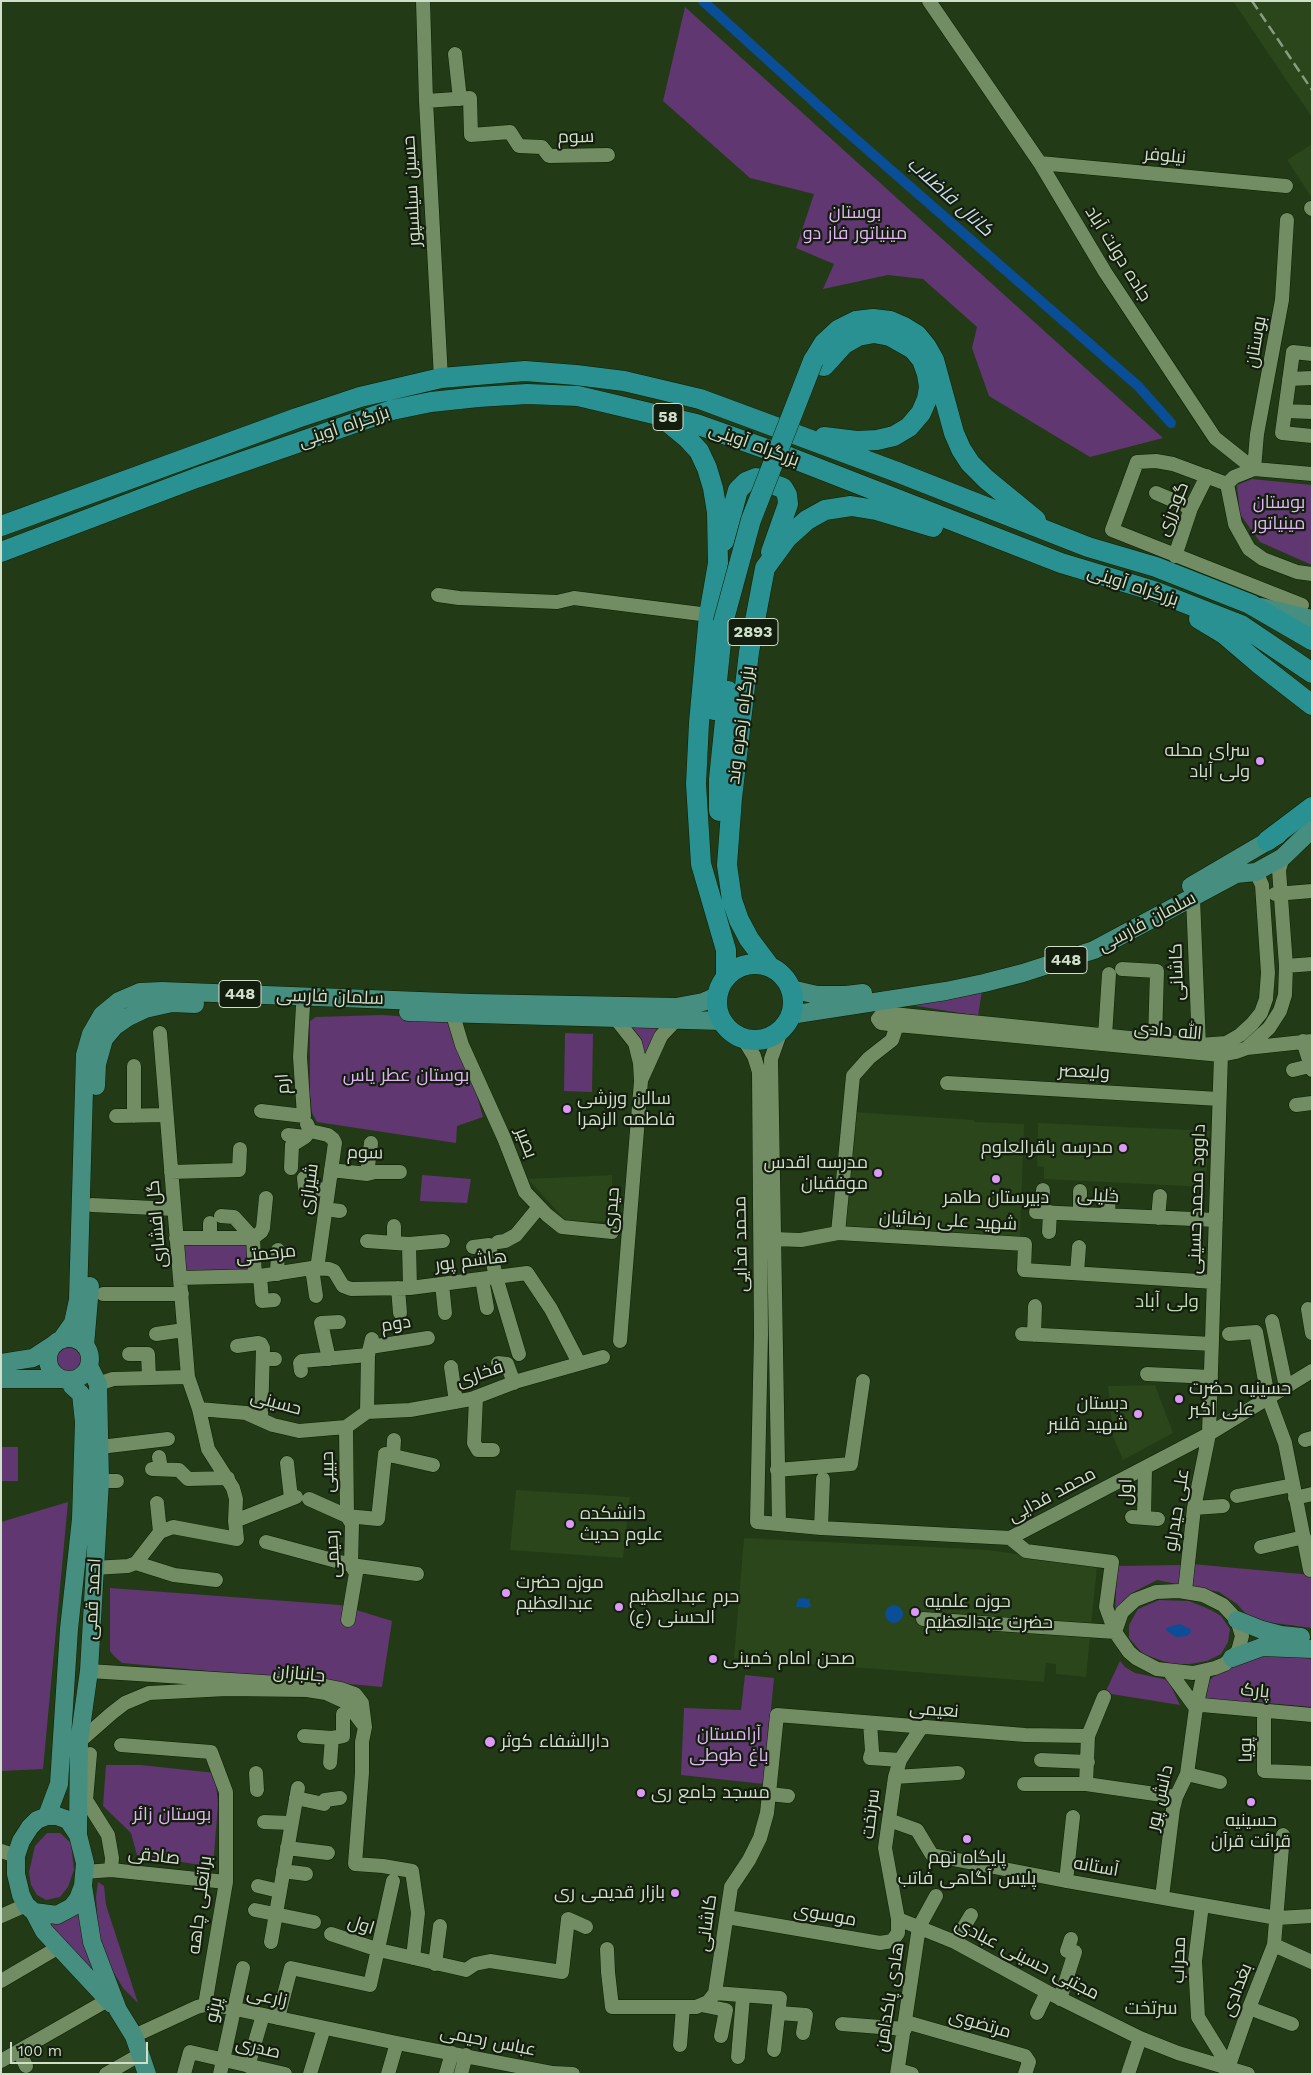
<!DOCTYPE html>
<html>
<head>
<meta charset="utf-8">
<style>
	body { margin:0 }
	#map { position:relative; width:1313px; height:2075px; overflow:hidden; background:#233a16; font-family:"Work Sans",sans-serif }
	canvas { display:block }
	.frame { position:absolute; inset:0; border:2px solid #d0dfc9; pointer-events:none }
	.scale { position:absolute; left:10px; top:2042px; width:138px; height:22px; box-sizing:border-box; border:2px solid #d0dfc9; border-top:0; padding-left:6px; font-size:15px; line-height:18px; white-space:nowrap; color:#d0dfc9; -webkit-text-stroke:4px #141e0e; paint-order:stroke }
</style>
</head>
<body>
<div id="map">
<canvas width="1313" height="2075"></canvas>
<div class="frame"></div>
<div class="scale">100 m</div>
</div>
<script>
const ctx = document.querySelector('canvas').getContext('2d');
ctx.lineJoin = 'round';
function fillPath(path, color) { ctx.fillStyle = color; ctx.fill(path, 'evenodd'); }
const toPath = rows => new Path2D(rows.map(r => 'M' + r).join(''));
function strokePath(path, color, width, dash) { ctx.strokeStyle = color; ctx.lineWidth = width; ctx.lineCap = dash ? 'butt' : 'round'; ctx.setLineDash(dash || []); ctx.stroke(path); }
function label(font, color, halo, rows, align = 'center') {
  ctx.font = font + ' "Work Sans",Cairo,sans-serif'; ctx.lineWidth = 4.5; ctx.setLineDash([]); ctx.textBaseline = 'middle'; ctx.strokeStyle = halo; ctx.fillStyle = color; for (const [text, x, y, turn = 0] of rows) {
    ctx.save(); ctx.translate(x, y); ctx.rotate((+turn || 0) * Math.PI / 180); ctx.textAlign = isNaN(turn) ? turn : align; if (halo) ctx.strokeText(text, 0, 0); ctx.fillText(text, 0, 0); ctx.restore();
  }
}
fillPath(toPath([
	[1233,1,1312,1,1312,117,1287,81],
	[1312,144,1312,198,1287,160],
	[853,1112,974,1120,974,1122,1024,1124,1020,1237,845,1229],
	[1038,1123,1210,1131,1205,1187,1044,1179,1044,1167,1037,1166],
	[612,1175,613,1216,608,1221,567,1222,528,1179],
	[1155,1385,1173,1433,1123,1460,1113,1436,1108,1386],
	[516,1490,630,1497,623,1558,510,1550],
	[744,1538,989,1550,1097,1566,1086,1677,1056,1674,1056,1664,1046,1663,1044,1682,734,1658]
]), '#2a461a');
fillPath(toPath([
	[685,7,1163,438,1090,457,989,396,972,348,977,327,923,279,888,275,823,289,834,264,796,248,814,194,750,178,663,101],
	[1252,479,1312,485,1312,565,1260,542,1240,514,1237,485],
	[982,991,978,1016,905,1004],
	[382,1015,442,1019,452,1023,460,1052,477,1096,483,1117,457,1126,456,1143,317,1122,312,1113,310,1094,310,1021,316,1017],
	[626,1027,662,1027,649,1044,645,1056],
	[565,1033,593,1034,592,1092,564,1091],
	[422,1175,471,1179,467,1203,420,1201],
	[249,1244,251,1273,184,1273,181,1245],
	'57 1360a12 12 0 1 1 24 0a12 12 0 1 1-24 0Z',
	[1,1447,18,1447,18,1481,1,1481],
	[68,1502,43,1769,1,1771,1,1522],
	[1192,1564,1312,1575,1312,1628,1267,1622,1248,1616,1237,1604,1219,1592,1188,1586],
	[1181,1565,1181,1585,1157,1580,1130,1594,1115,1618,1117,1566],
	[110,1588,340,1605,392,1621,382,1687,122,1663,114,1656,110,1651],
	[1159,1600,1189,1601,1211,1610,1221,1616,1230,1629,1228,1642,1221,1654,1207,1661,1190,1664,1171,1664,1143,1654,1129,1638,1129,1625,1138,1609],
	[1252,1655,1312,1655,1312,1707,1257,1702,1242,1705,1201,1703,1206,1684,1213,1677],
	[1120,1661,1125,1667,1135,1673,1168,1680,1180,1705,1105,1693],
	[745,1675,774,1678,764,1784,681,1775,684,1708,741,1710],
	[106,1765,141,1765,215,1773,218,1804,213,1867,137,1855,131,1833,103,1806],
	[47,1833,60,1833,71,1843,74,1870,68,1887,60,1897,46,1900,37,1895,31,1885,29,1872,35,1846],
	[98,1882,104,1886,106,1905,138,2003,123,1988,108,1963,98,1929,96,1897],
	[79,1910,99,1978,47,1923]
]), '#603770');
fillPath(toPath([
	[802,1598,809,1599,811,1606,808,1608,796,1607,798,1599],
	'885 1614a9 9 0 1 1 18 0a9 9 0 1 1-18 0Z',
	[1180,1624,1190,1629,1191,1632,1187,1636,1176,1637,1167,1631,1166,1628]
]), '#094e97');
strokePath(toPath([
	[703,1,844,129,1138,386,1171,423]
]), '#094e97', 10);
const minor = toPath([
	[423,1,426,101,441,378],
	[929,1,1040,163,1105,272,1215,438,1254,469,1312,474],
	[455,54,460,99],
	[426,101,470,98,471,135,510,132,519,146,542,147,549,156,608,155],
	[1040,163,1286,186],
	[1311,208,1312,209],
	[1287,220,1282,300,1257,434,1254,469,1234,477,1227,484,1235,524,1249,549,1263,559,1297,572,1312,574],
	[1312,354,1293,352,1282,433,1312,436],
	[1289,379,1312,378],
	[1285,411,1312,412],
	[1227,484,1173,464,1156,461,1137,462,1112,530,1302,605],
	[1156,493,1191,508],
	[1175,556,1191,508,1207,476],
	[438,595,459,598,557,602,574,598,709,615],
	[1256,872,1262,885,1268,973,1266,999,1261,1013,1252,1024,1240,1035,1226,1043,1199,1045,883,1013,878,1019,881,1023,897,1025,1221,1055,1236,1052,1247,1048,1269,1028,1280,1011,1285,995,1286,966,1279,870,1283,857],
	[1275,894,1312,891],
	[1193,898,1199,1045],
	[1286,966,1312,964],
	[1122,969,1157,971,1155,1040],
	[453,1015,462,1045,504,1138,525,1192,547,1215,562,1227,612,1232],
	[616,1019,635,1043,640,1063,641,1081,620,1341],
	[1105,1036,1109,974],
	[743,1038,754,1056,759,1072,761,1335,757,1522,821,1528,1010,1538,1209,1434,1312,1371],
	[1303,1041,1312,1070],
	[1247,1048,1312,1041],
	[134,1066,134,1116],
	[1293,1070,1310,1066],
	[642,1078,661,1036,676,1020],
	[947,1083,1219,1099],
	[1296,1105,1312,1103],
	[261,1111,304,1116,300,1057,303,1006],
	[116,1116,166,1115],
	[310,1131,328,1135,333,1139,335,1143,317,1269],
	[288,1135,305,1137,310,1131,307,1124],
	[291,1168,292,1145,305,1137],
	[331,1170,367,1174,375,1172,400,1172],
	[171,1172,239,1170,240,1149],
	[367,1174,371,1143],
	[304,1178,305,1188,328,1190],
	[92,1205,174,1209],
	[325,1209,340,1211],
	[1036,1212,1216,1220],
	[1042,1212,1043,1190],
	[1080,1213,1080,1191],
	[1108,1215,1109,1194],
	[221,1216,234,1217,253,1238],
	[1158,1218,1160,1196],
	[210,1223,210,1238],
	[1049,1232,1050,1212],
	[838,1233,853,1076,869,1058,892,1040,897,1025],
	[176,1238,253,1238],
	[774,1239,801,1240,838,1233,1025,1244,1024,1270,1214,1282],
	[367,1241,409,1244,443,1241],
	[498,1242,505,1241,516,1235,539,1207],
	[394,1243,394,1226],
	[409,1244,410,1288],
	[473,1247,489,1245,496,1277,519,1354],
	[312,1268,316,1296],
	[1077,1273,1079,1247],
	[277,1274,278,1250],
	[255,1276,253,1238,261,1232,263,1228,266,1198],
	[260,1276,262,1301,274,1300],
	[180,1278,260,1276,312,1268,329,1269,334,1271,343,1286,351,1289,410,1288,527,1273,551,1309,579,1363],
	[482,1279,487,1308],
	[442,1284,445,1313],
	[398,1288,400,1313],
	[103,1294,182,1294],
	[1308,1309,1312,1333],
	[1272,1321,1286,1387],
	[156,1334,184,1330],
	[1022,1334,1212,1344],
	[1229,1334,1256,1332,1268,1397,1285,1443,1310,1570],
	[1034,1335,1035,1306],
	[237,1346,258,1343,261,1344,263,1348,261,1419],
	[370,1347,428,1338],
	[129,1354,148,1354,149,1378],
	[263,1359,275,1359],
	[329,1359,321,1323,339,1322],
	[498,1363,507,1364,514,1383],
	[451,1367,456,1402],
	[301,1371,300,1363,302,1361,368,1355],
	[1147,1374,1211,1377],
	[98,1384,113,1379,188,1377],
	[476,1398,474,1443,478,1450,493,1450],
	[199,1409,246,1413,273,1425,299,1431,346,1427,367,1412],
	[367,1412,410,1410,471,1399,518,1381,603,1357],
	[367,1412,368,1355,372,1339],
	[346,1427,347,1516,352,1524,351,1565,356,1573,348,1620],
	[1305,1440,1312,1438],
	[100,1447,168,1439],
	[393,1456,394,1440],
	[159,1457,161,1469],
	[287,1463,291,1498],
	[152,1469,179,1470,188,1479,228,1478],
	[777,1470,851,1464,863,1381],
	[100,1481,117,1481],
	[1237,1496,1293,1485],
	[1295,1498,1312,1494],
	[309,1499,347,1516,378,1519,385,1454,433,1465],
	[157,1503,160,1532],
	[1194,1508,1223,1506],
	[1132,1517,1158,1519],
	[1144,1518,1145,1468],
	[235,1521,296,1497],
	[779,1523,771,1059,782,1028],
	[821,1528,823,1479],
	[1010,1538,1026,1551,1112,1562,1106,1607,1115,1632,1129,1652,1136,1658,1157,1669,1193,1673,1215,1668,1225,1664,1238,1651,1242,1636,1237,1620,1223,1605,1203,1595,1179,1591,1156,1592,1135,1600,1122,1612,1115,1632],
	[266,1542,351,1565,417,1574],
	[1261,1547,1304,1537],
	[136,1563,174,1575,216,1580],
	[94,1568,128,1566,136,1563,160,1532,173,1527,237,1539,235,1521,236,1499,233,1488,208,1449,199,1409,188,1377,160,1033],
	[1185,1591,1194,1508,1209,1434,1221,1055],
	[923,1619,1115,1632],
	[1169,1671,1196,1708],
	[1196,1708,1202,1705,1312,1715],
	[1264,1711,1264,1771,1312,1773],
	[870,1723,872,1751,870,1758,900,1760],
	[365,1727,362,1742,362,1773,355,1864,383,1866,412,1871,418,1913,413,1958],
	[921,1728,900,1760,895,1777,885,1848,898,1919,955,1942,1047,1992,1140,2038,1178,2053,1248,2074],
	[304,1736,332,1738],
	[79,1742,112,1713,125,1703,149,1693,227,1689,307,1690,326,1693,346,1702,365,1727,362,1703,355,1694,341,1689,326,1686,89,1671],
	[121,1745,211,1752,226,1792,226,1882,205,2005],
	[90,1754,86,1800,108,1835,112,1858,111,1870,226,1882],
	[1041,1760,1088,1762],
	[330,1763,332,1738,343,1736,343,1714],
	[256,1773,257,1790],
	[1187,1774,1220,1782],
	[895,1777,958,1773],
	[1024,1784,1086,1784,1176,1797],
	[1086,1784,1088,1736,1104,1697],
	[769,1794,788,1796],
	[296,1798,324,1804,325,1800,340,1798],
	[889,1820,917,1830,932,1855,1066,1881,1277,1918,1312,1916],
	[264,1822,291,1823],
	[287,1848,328,1853],
	[1,1851,16,1856],
	[283,1871,306,1874],
	[85,1872,111,1870],
	[1066,1881,1073,1817],
	[258,1886,279,1891],
	[1162,1897,1173,1809,1176,1797,1187,1774,1196,1708,1204,1672],
	[1202,1905,1195,1961,1198,2017,1229,2067],
	[255,1910,314,1922],
	[1,1916,26,1905],
	[727,1917,880,1943,892,1941,898,1933,898,1919],
	[331,1934,379,1950,466,1970,475,1964,490,1961,562,1972,568,1919,586,1927],
	[271,1942,298,1788],
	[955,1942,971,1915],
	[1274,1945,1312,1962],
	[607,1949,608,1972,612,2007,696,2007,708,2002,715,1993,731,1887,749,1860,760,1838,767,1813,777,1715,1025,1735,1088,1736],
	[435,1964,440,1926],
	[1,1981,59,1947],
	[715,1993,780,1998,774,2050],
	[1060,1999,1075,1952,1067,1951,1071,1939],
	[701,2005,726,2010,721,2036],
	[1249,2008,1292,2024],
	[779,2013,806,2015,803,2033],
	[1037,2013,1047,1992],
	[278,2018,291,1968,370,1985,393,1881],
	[906,2022,1025,2056,1029,2062,1025,2074],
	[842,2024,905,2029],
	[134,2036,197,2007,205,2005,226,2007,397,2043,553,2073,573,2074],
	[680,2045,683,2007],
	[19,2051,26,2066],
	[738,2057,743,1997],
	[1,2061,113,1997],
	[248,2066,263,2015],
	[898,2070,912,2074],
	[106,2074,141,2054],
	[184,2074,190,2052,285,2074],
	[220,2074,243,1968],
	[310,2074,324,2028],
	[388,2074,397,2043],
	[446,2074,452,2053],
	[461,2074,466,2055],
	[897,2074,919,1927,936,1896],
	[1128,2074,1140,2038],
	[1226,2074,1249,2008,1274,1945,1283,1835]
]);
const major = toPath([
	[1261,607,1312,619],
	[1191,886,1278,835],
	[791,989,817,995,846,995,863,993],
	[408,1012,722,1021],
	[790,1015,946,991,984,983,1023,973,1094,950,1236,874,1256,872,1283,857,1312,829],
	[96,1086,97,1064,104,1039,115,1026,128,1017,145,1009,172,1003,195,1004],
	'48 1359a21 21 0 1 1 42 0a21 21 0 1 1-42 0Z',
	[61,1340,73,1323,78,1300,85,1055,91,1034,102,1015,119,1001,140,992,162,991,471,1003,676,1007,703,1002,717,996],
	[85,1346,90,1286],
	[1,1363,33,1358,56,1343],
	[1,1379,62,1379],
	[1237,1620,1262,1630,1281,1635,1301,1637],
	[1232,1658,1262,1647,1312,1649],
	[47,1816,59,1784,69,1629,81,1519,84,1422,81,1394,72,1386,69,1380],
	[47,1816,57,1816,68,1820,78,1835,85,1863,83,1886,78,1899,72,1907,57,1915,34,1912,26,1905,21,1895,16,1874,16,1856,21,1841,30,1827,37,1820,47,1816],
	[78,1835,79,1742,89,1671,100,1481,98,1384,89,1366],
	[83,1886,92,1942,118,2010,134,2036,147,2074],
	[34,1912,44,1931,112,2004]
]);
const highway = toPath([
	[813,361,824,343,838,330,856,321,873,319,890,321,904,327,917,335,926,346,934,360,954,433,961,449,970,463,986,479,1036,520],
	[664,419,687,438,699,451,707,468,713,488,717,512,718,563,709,615,699,723,696,784,701,864,726,950,726,977],
	[824,437,857,441,877,440,894,436,909,427,921,413,927,399,929,387,927,374,922,360,913,349,890,336,874,333,858,336,844,344,824,366],
	[1,526,297,418,360,397,441,378,525,371,576,375,624,381,700,399,897,472,1088,547,1156,567,1250,604,1312,640],
	[724,541,738,490,746,482,756,478,783,488,787,495,788,504,771,552],
	[1,552,196,478,392,410,431,402,478,397,527,394,578,396,696,424,789,457,1061,563,1154,591,1241,625,1312,673],
	[1199,619,1224,634,1258,663,1312,705],
	[714,710,723,623],
	[719,811,719,779,728,691],
	[1267,841,1312,807],
	'717 1002a38 38 0 1 1 76 0a38 38 0 1 1-76 0Z',
	[770,967,749,939,739,920,732,900,727,865,732,798,749,652,765,568,787,538,807,520,825,510,851,506,876,510,933,527]
]);
strokePath(minor, '#0b2100', 15);
strokePath(major, '#0b2100', 19);
strokePath(highway, '#0b2100', 21);
strokePath(minor, '#728d64', 14);
strokePath(major, '#468f80', 18);
strokePath(highway, '#299192', 20);
strokePath(toPath([
	[1252,1,1312,90]
]), '#899b80', 2.5, [10, 5]);
const highwayBridge = toPath([
	[723,623,751,520,813,361]
]);
strokePath(highwayBridge, '#0b2100', 21, []);
strokePath(highwayBridge, '#299192', 20);
for (const [x, y, r, color] of [
	[1260,761,5,"#da9af6"],
	[567,1109,5,"#da9af6"],
	[1123,1148,5,"#da9af6"],
	[878,1173,5,"#da9af6"],
	[996,1179,5,"#da9af6"],
	[1179,1399,5,"#da9af6"],
	[1138,1414,5,"#da9af6"],
	[570,1524,5,"#da9af6"],
	[506,1593,5,"#da9af6"],
	[619,1607,5,"#da9af6"],
	[915,1612,5,"#da9af6"],
	[713,1659,5,"#da9af6"],
	[490,1742,6,"#da9af6"],
	[641,1793,5,"#da9af6"],
	[1251,1802,5,"#da9af6"],
	[967,1839,5,"#da9af6"],
	[675,1893,5,"#da9af6"]
]) { const dot = new Path2D(); dot.arc(x, y, r, 0, 2 * Math.PI); ctx.fillStyle = color; ctx.fill(dot); strokePath(dot, '#141e0e', 2); }
for (const [x, y, w] of [
	[668,417,30],
	[753,632,50],
	[1066,960,42],
	[240,994,42]
]) { const box = new Path2D(); box.roundRect(x - w / 2, y - 13.5, w, 27, 4); ctx.fillStyle = '#141e0e'; ctx.fill(box); strokePath(box, '#d0dfc9', 1); }
label('bold 16px', '#d0dfc9', null, [
	["58",668,417],
	["2893",753,632],
	["448",1066,960],
	["448",240,994]
]);
label('18px', '#d0dfc9', '#141e0e', [
	["سوم",576,137,-1],
	["نیلوفر",1165,156,5],
	["حسین سیلسپور",412,191,-93],
	["جاده دولت آباد",1118,254,58],
	["بوستان",1256,342,-80],
	["بزرگراه آوینی",344,427,-19],
	["بزرگراه آوینی",754,445,20],
	["گودرزی",1173,509,-68],
	["بزرگراه آوینی",1133,586,18],
	["بزرگراه زهره وند",741,725,-83],
	["سلمان فارسی",1147,922,-28],
	["کاشانی",1177,972,-92],
	["سلمان فارسی",330,997,2],
	["الله دادی",1168,1031,5],
	["ولیعصر",1084,1072,3],
	["ارم",283,1084,-94],
	["بصیر",526,1143,69],
	["سوم",365,1153,1],
	["شیرازی",309,1189,-82],
	["خلیلی",1098,1196,3],
	["داوود محمد حسینی",1197,1199,-88],
	["حیدری",612,1210,-86],
	["شهید علی رضائیان",948,1221,3],
	["گل افشاری",157,1224,-95],
	["محمد فدایی",741,1244,-91],
	["مرحمتی",266,1254,-6],
	["هاشم پور",471,1261,-7],
	["دوم",396,1324,-9],
	["فخاری",480,1374,-19],
	["حسینی",276,1403,15],
	["حبیبی",328,1472,-91],
	["اول",1126,1492,-89],
	["محمد فدایی",1052,1495,-28],
	["علی حیدرلو",1177,1510,-81],
	["رحیمی",333,1554,-93],
	["احمد قمی",93,1599,-87],
	["جانبازان",299,1674,5],
	["پارک",1255,1691,5],
	["نعیمی",934,1710,4],
	["پویا",1246,1750,-91],
	["دانش پور",1160,1798,-77],
	["سرتخت",871,1814,-83],
	["صادقی",154,1856,6],
	["آستانه",1096,1867,10],
	["براتعلی چاهه",200,1905,-83],
	["موسوی",825,1915,10],
	["کاشانی",707,1923,-82],
	["اول",361,1925,18],
	["مجتبی حسینی عبادی",1027,1959,27],
	["محراب",1179,1960,-88],
	["بغدادی",1237,1990,-69],
	["زارعی",267,1997,12],
	["هادی پاکدامن",890,1997,-81],
	["پرتو",214,2010,-78],
	["مرتضوی",980,2024,16],
	["عباس رحیمی",488,2041,11],
	["صدری",258,2048,13]
]);
label('18px', '#e1b5f5', '#141e0e', [
	["بوستان",855,213],
	["مینیاتور فاز دو",855,234],
	["بوستان",1279,503],
	["مینیاتور",1279,524],
	["بوستان عطر یاس",406,1076],
	["آرامستان",729,1735],
	["باغ طوطی",729,1756],
	["بوستان زائر",172,1815]
]);
label('18px', '#d0dfc9', '#141e0e', [
	["سرای محله",1250,751,"right"],
	["ولی آباد",1250,772,"right"],
	["سالن ورزشی",577,1099],
	["فاطمه الزهرا",577,1120],
	["مدرسه باقرالعلوم",1113,1148,"right"],
	["مدرسه اقدس",868,1163,"right"],
	["موفقیان",868,1184,"right"],
	["دبیرستان طاهر",996,1198,"center"],
	["حسینیه حضرت",1189,1389],
	["علی اکبر",1189,1410],
	["دبستان",1128,1404,"right"],
	["شهید قلنبر",1128,1425,"right"],
	["دانشکده",580,1514],
	["علوم حدیث",580,1535],
	["موزه حضرت",516,1583],
	["عبدالعظیم",516,1604],
	["حرم عبدالعظیم",629,1597],
	["الحسنی (ع)",629,1618],
	["حوزه علمیه",925,1602],
	["حضرت عبدالعظیم",925,1623],
	["صحن امام خمینی",723,1659],
	["دارالشفاء کوثر",501,1742],
	["مسجد جامع ری",651,1793],
	["حسینیه",1251,1821,"center"],
	["قرائت قرآن",1251,1842,"center"],
	["پایگاه نهم",967,1858,"center"],
	["پلیس آگاهی فاتب",967,1879,"center"],
	["بازار قدیمی ری",665,1893,"right"]
], 'left');
label('italic 19px', '#ccdcf0', '#141e0e', [
	["کانال فاضلاب",950,197,42]
]);
label('19px', '#bcd9ae', '#141e0e', [
	["ولی آباد",1167,1301],
	["سرتخت",1151,2008]
]);
</script>
</body>
</html>
